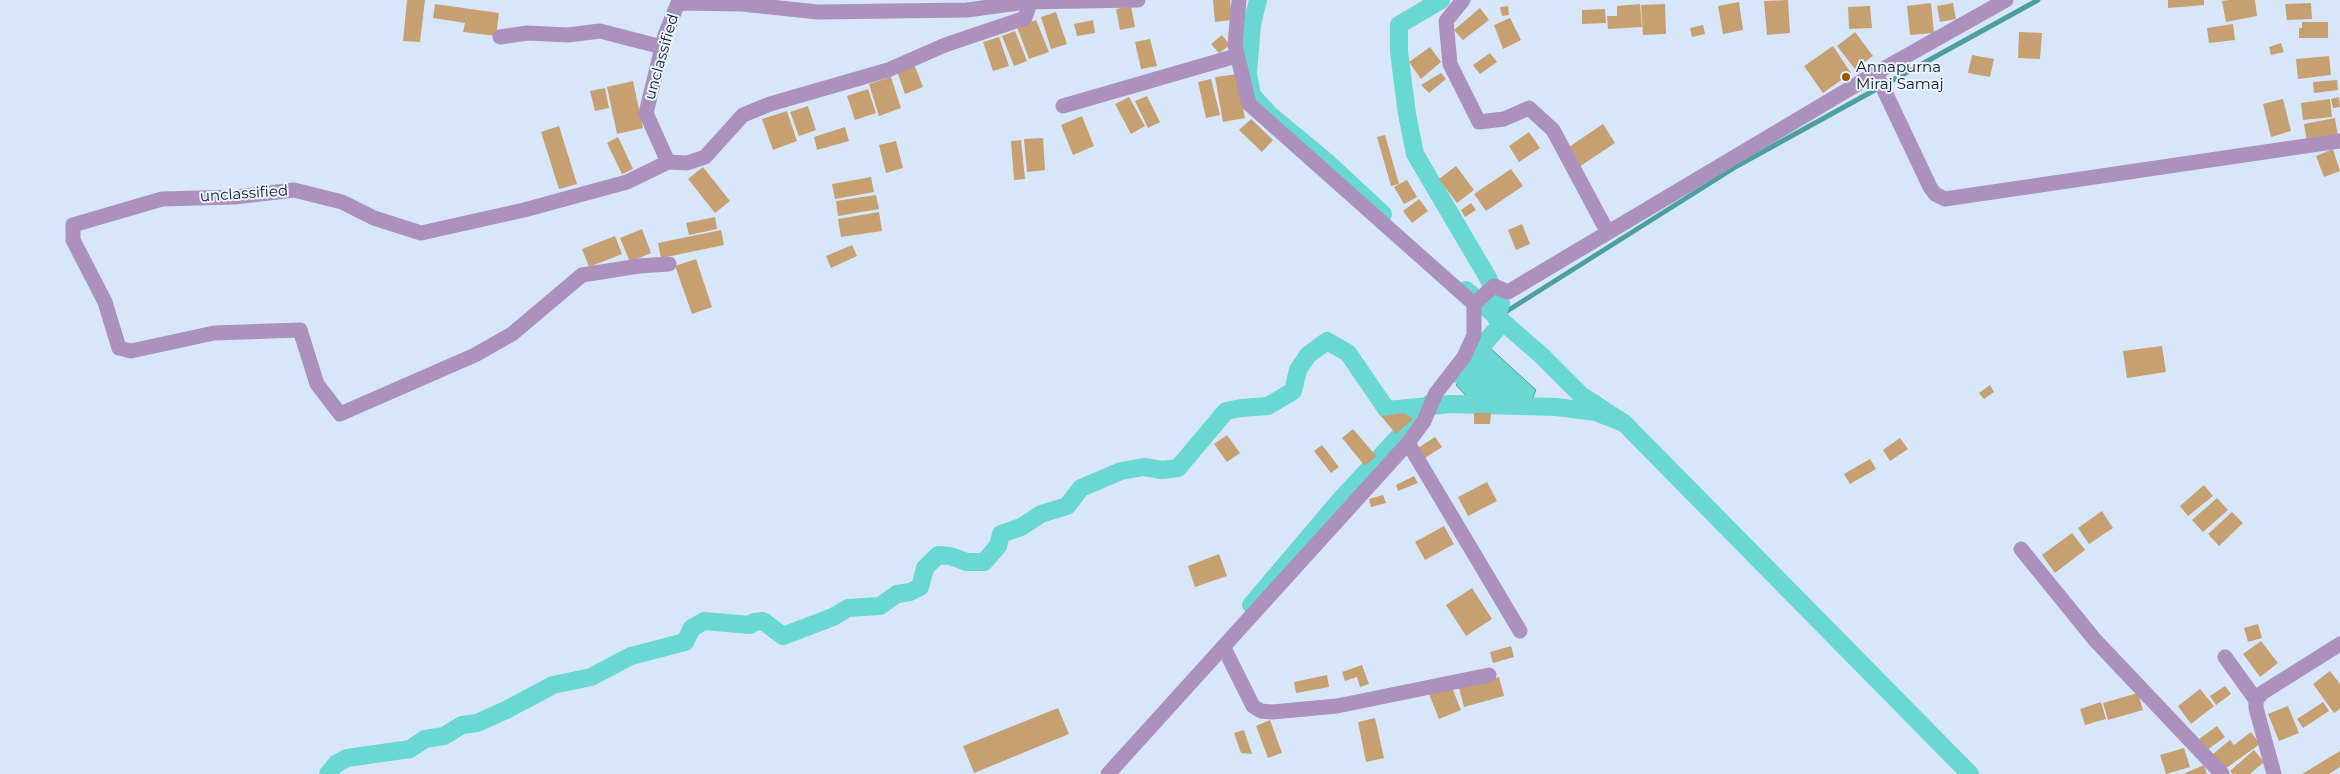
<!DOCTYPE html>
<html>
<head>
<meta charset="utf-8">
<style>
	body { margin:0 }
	canvas { display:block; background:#d7e7f9 }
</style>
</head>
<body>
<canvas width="2340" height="774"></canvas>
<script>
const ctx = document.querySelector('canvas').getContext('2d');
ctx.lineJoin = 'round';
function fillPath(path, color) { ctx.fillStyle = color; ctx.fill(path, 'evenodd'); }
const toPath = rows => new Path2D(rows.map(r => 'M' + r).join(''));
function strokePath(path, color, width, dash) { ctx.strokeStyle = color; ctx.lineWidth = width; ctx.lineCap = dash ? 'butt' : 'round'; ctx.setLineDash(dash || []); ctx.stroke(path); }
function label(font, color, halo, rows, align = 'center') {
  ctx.font = font + ' Montserrat,sans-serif'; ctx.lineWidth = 4; ctx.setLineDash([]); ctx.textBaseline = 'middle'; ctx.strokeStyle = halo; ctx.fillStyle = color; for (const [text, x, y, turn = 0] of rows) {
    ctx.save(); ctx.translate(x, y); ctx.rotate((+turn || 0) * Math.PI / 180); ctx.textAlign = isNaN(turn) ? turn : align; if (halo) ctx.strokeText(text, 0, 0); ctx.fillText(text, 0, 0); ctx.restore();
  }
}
const water = toPath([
	[1489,347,1536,390,1532,400,1470,400,1456,385,1489,347]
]);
fillPath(water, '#69d7d2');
strokePath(water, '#4d9fa0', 1);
strokePath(toPath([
	[1496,318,1737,166,2038,0]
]), '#4d9fa0', 5);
strokePath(toPath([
	[1258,0,1252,24,1248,74,1252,95,1270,115,1327,162,1383,214],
	[1441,0,1399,25,1399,52,1407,114,1415,154,1487,276,1501,304,1496,318],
	[1466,290,1541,355,1581,395,1624,423,1970,774],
	[1457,374,1503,322],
	[1251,605,1341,499,1429,404],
	[328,774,336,764,347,758,410,749,425,739,444,736,462,725,477,723,506,710,553,685,591,677,631,656,685,642,692,628,704,621,750,625,754,622,763,621,783,636,833,617,848,608,880,606,897,594,910,592,920,587,925,568,938,555,950,556,967,562,984,562,998,546,1001,534,1021,527,1041,514,1067,506,1081,488,1121,471,1144,467,1162,470,1178,468,1226,411,1241,408,1268,406,1293,391,1298,370,1308,355,1327,341,1348,353,1387,410,1451,404,1556,407,1596,412,1624,423]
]), '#69d7d2', 18);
fillPath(toPath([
	[407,0,425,0,420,42,403,41],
	[1213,0,1230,0,1232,20,1215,22],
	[1788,0,1790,33,1767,35,1764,1],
	[2168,0,2204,0,2204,5,2168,8],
	[2229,0,2255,0,2257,16,2226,22,2222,1],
	[1739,2,1743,30,1723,34,1718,6],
	[1931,3,1934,33,1910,35,1907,6],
	[1953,3,1956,19,1940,22,1937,6],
	[2311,3,2312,19,2287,20,2285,4],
	[435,4,499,13,496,36,463,32,465,23,433,18],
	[1640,4,1642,27,1608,29,1607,16,1617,16,1617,6],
	[1665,4,1666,34,1643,35,1641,5],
	[1131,6,1135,27,1120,30,1116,9],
	[1508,6,1509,15,1502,16,1500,7],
	[1870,6,1872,28,1849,29,1848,7],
	[1480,8,1489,20,1463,40,1454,30],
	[1605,9,1606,23,1582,24,1582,10],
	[1056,12,1067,44,1051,49,1041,17],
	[1510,18,1521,40,1503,49,1494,25],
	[1036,20,1049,52,1029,59,1017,27],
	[1093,20,1095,33,1077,36,1074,24],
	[2302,22,2328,22,2328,38,2299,38,2299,28,2302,28],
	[2233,24,2235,40,2209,43,2207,28],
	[1703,25,1705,34,1692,37,1690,28],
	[1015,31,1027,61,1014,66,1002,36],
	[1855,32,1873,56,1855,69,1837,46],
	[2019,32,2042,33,2040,59,2018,58],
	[1222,35,1230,45,1219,53,1211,44],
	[999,37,1009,66,993,71,983,42],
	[1150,39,1157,66,1141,69,1135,42],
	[2281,43,2284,52,2271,55,2269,47],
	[1833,46,1851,73,1823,93,1804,66],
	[1430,47,1441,62,1421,79,1409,62],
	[1490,53,1497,62,1480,74,1473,65],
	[1972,55,1994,59,1990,77,1968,73],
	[2329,56,2331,75,2298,79,2296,59],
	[914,64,923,87,905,94,897,71],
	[1441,73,1446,79,1429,93,1421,85],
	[1237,74,1245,118,1223,122,1215,77],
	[891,77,901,108,879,116,869,84],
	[1211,79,1220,115,1206,118,1198,82],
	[2337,80,2338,90,2314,93,2313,82],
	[633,81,643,128,617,134,607,87],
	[605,88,609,108,595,111,590,91],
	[868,89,876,113,855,120,847,96],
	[1147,96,1160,122,1148,128,1135,101],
	[1129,97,1145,126,1131,134,1115,104],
	[2339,97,2340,107,2333,108,2331,99],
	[2283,99,2291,131,2271,137,2263,104],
	[2330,99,2332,117,2303,120,2301,103],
	[808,106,816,130,799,136,790,112],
	[787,111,797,141,773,150,762,119],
	[1082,116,1094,146,1073,155,1061,125],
	[2335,118,2338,137,2307,142,2304,124],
	[1251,119,1273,140,1262,152,1239,130],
	[1603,124,1615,143,1579,167,1566,149],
	[559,126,577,184,559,189,541,132],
	[845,127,849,141,817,150,814,137],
	[1529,132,1540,148,1519,162,1509,146],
	[1385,135,1399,184,1391,186,1377,137],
	[618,137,633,169,622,174,607,143],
	[1043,138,1045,170,1027,172,1024,139],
	[1021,140,1025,179,1014,180,1011,141],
	[896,141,903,168,886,173,879,145],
	[2333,149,2340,171,2324,177,2316,156],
	[1456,166,1474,190,1457,203,1439,179],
	[703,167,730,201,715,213,688,179],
	[1511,169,1523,186,1486,211,1474,194],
	[871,177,874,192,835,199,832,184],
	[1407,180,1417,197,1404,204,1394,187],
	[876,195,879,209,838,216,836,201],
	[1419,199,1428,211,1412,223,1403,211],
	[1471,203,1476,210,1465,217,1461,210],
	[879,212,882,231,841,237,838,219],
	[715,217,717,229,689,235,686,223],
	[1522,224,1530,244,1516,250,1508,230],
	[642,229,651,253,630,262,620,238],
	[721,230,724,245,661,258,658,243],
	[615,236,622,254,589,267,582,249],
	[852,245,857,256,831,268,826,256],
	[696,259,712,307,692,314,675,266],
	[2162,346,2166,372,2127,378,2123,351],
	[1990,385,1994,392,1984,399,1979,393],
	[1405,413,1413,419,1396,434,1381,416],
	[1474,413,1491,413,1490,424,1474,424],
	[1353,429,1376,456,1365,466,1342,438],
	[1227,435,1240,453,1227,462,1214,444],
	[1435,437,1442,447,1425,458,1418,448],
	[1900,438,1908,449,1890,461,1883,450],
	[1322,445,1339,467,1331,473,1314,451],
	[1870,459,1876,469,1850,484,1844,474],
	[1414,476,1418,483,1398,491,1396,485],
	[1487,482,1497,501,1468,516,1458,497],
	[2204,485,2213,496,2188,516,2180,506],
	[1383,495,1386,503,1371,507,1369,499],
	[2217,498,2228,510,2203,532,2192,520],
	[2102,511,2113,528,2089,544,2078,528],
	[2232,512,2243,523,2219,546,2208,534],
	[1444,526,1454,544,1425,560,1415,542],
	[2072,533,2085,550,2055,573,2042,555],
	[1219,554,1227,576,1195,587,1188,566],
	[1472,588,1492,619,1466,636,1446,605],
	[2258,624,2262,638,2248,642,2244,628],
	[2261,641,2278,663,2260,677,2243,654],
	[1511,646,1514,657,1493,663,1490,652],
	[1362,665,1369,684,1360,687,1357,677,1345,681,1342,672],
	[2330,671,2340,684,2340,709,2334,713,2313,684],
	[1327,675,1329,687,1296,693,1294,682],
	[1499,677,1504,696,1464,707,1459,688],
	[1451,685,1461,710,1439,719,1429,694],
	[2225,686,2231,694,2216,705,2210,696],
	[2200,689,2214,706,2191,724,2178,706],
	[2138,693,2143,710,2108,720,2103,703],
	[2101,702,2106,719,2085,725,2080,709],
	[2323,702,2329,711,2303,728,2297,719],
	[2288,706,2299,733,2279,741,2268,714],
	[1058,708,1069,734,974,773,963,746],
	[1375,718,1384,758,1366,762,1358,722],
	[1270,720,1282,753,1268,758,1256,726],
	[2217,726,2225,737,2207,750,2199,739],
	[1244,730,1252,754,1241,753,1234,733],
	[2251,732,2260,744,2225,769,2213,754,2230,740,2234,745],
	[2184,748,2190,767,2166,774,2160,755],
	[2254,750,2264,762,2250,774,2233,774,2230,771],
	[2340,751,2340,767,2329,774,2302,774],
	[2204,765,2207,774,2183,774]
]), '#c7a072');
strokePath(toPath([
	[1463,0,1446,21,1450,64,1479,122,1504,119,1529,108,1553,130,1607,231],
	[500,37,527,33,568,35,600,31,662,47],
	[1876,73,1930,187,1935,194,1945,199,2340,141],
	[1063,106,1236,56],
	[668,162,687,163,705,157,743,115,770,104,888,70,945,45,1025,18,1028,9,1026,2],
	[669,264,639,266,582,275,512,334,475,355,340,414,317,384,300,330,214,333,131,351,119,348,105,302,73,240,73,225,162,199,235,197,294,190,342,202,374,218,421,233,524,210,627,182,668,162,646,113,665,35,678,3,742,4,818,12,967,10,1026,2,1138,0],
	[1474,304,1494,286,1508,292,1876,73,2006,0],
	[1408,443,1520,631],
	[2021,549,2095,640,2222,774],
	[1224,648,1253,706,1261,711,1272,712,1337,706,1489,675],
	[2225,657,2256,700],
	[1108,774,1408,443,1424,421,1436,393,1464,357,1474,335,1474,304,1249,104,1235,45,1239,0],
	[2274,774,2256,708,2256,700,2262,693,2340,644]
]), '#ac90be', 15);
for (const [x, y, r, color] of [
	[1846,77,5,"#905d0c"]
]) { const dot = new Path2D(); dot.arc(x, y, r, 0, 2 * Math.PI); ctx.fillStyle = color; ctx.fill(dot); strokePath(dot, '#ebf3fc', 2); }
label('15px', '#0d1d2d', '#ebf3fc', [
	["unclassified",662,57,-74],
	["unclassified",244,194,-4]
]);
label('15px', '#0d1d2d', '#ebf3fc', [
	["Annapurna",1856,68],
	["Miraj Samaj",1856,85]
], 'left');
</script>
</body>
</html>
